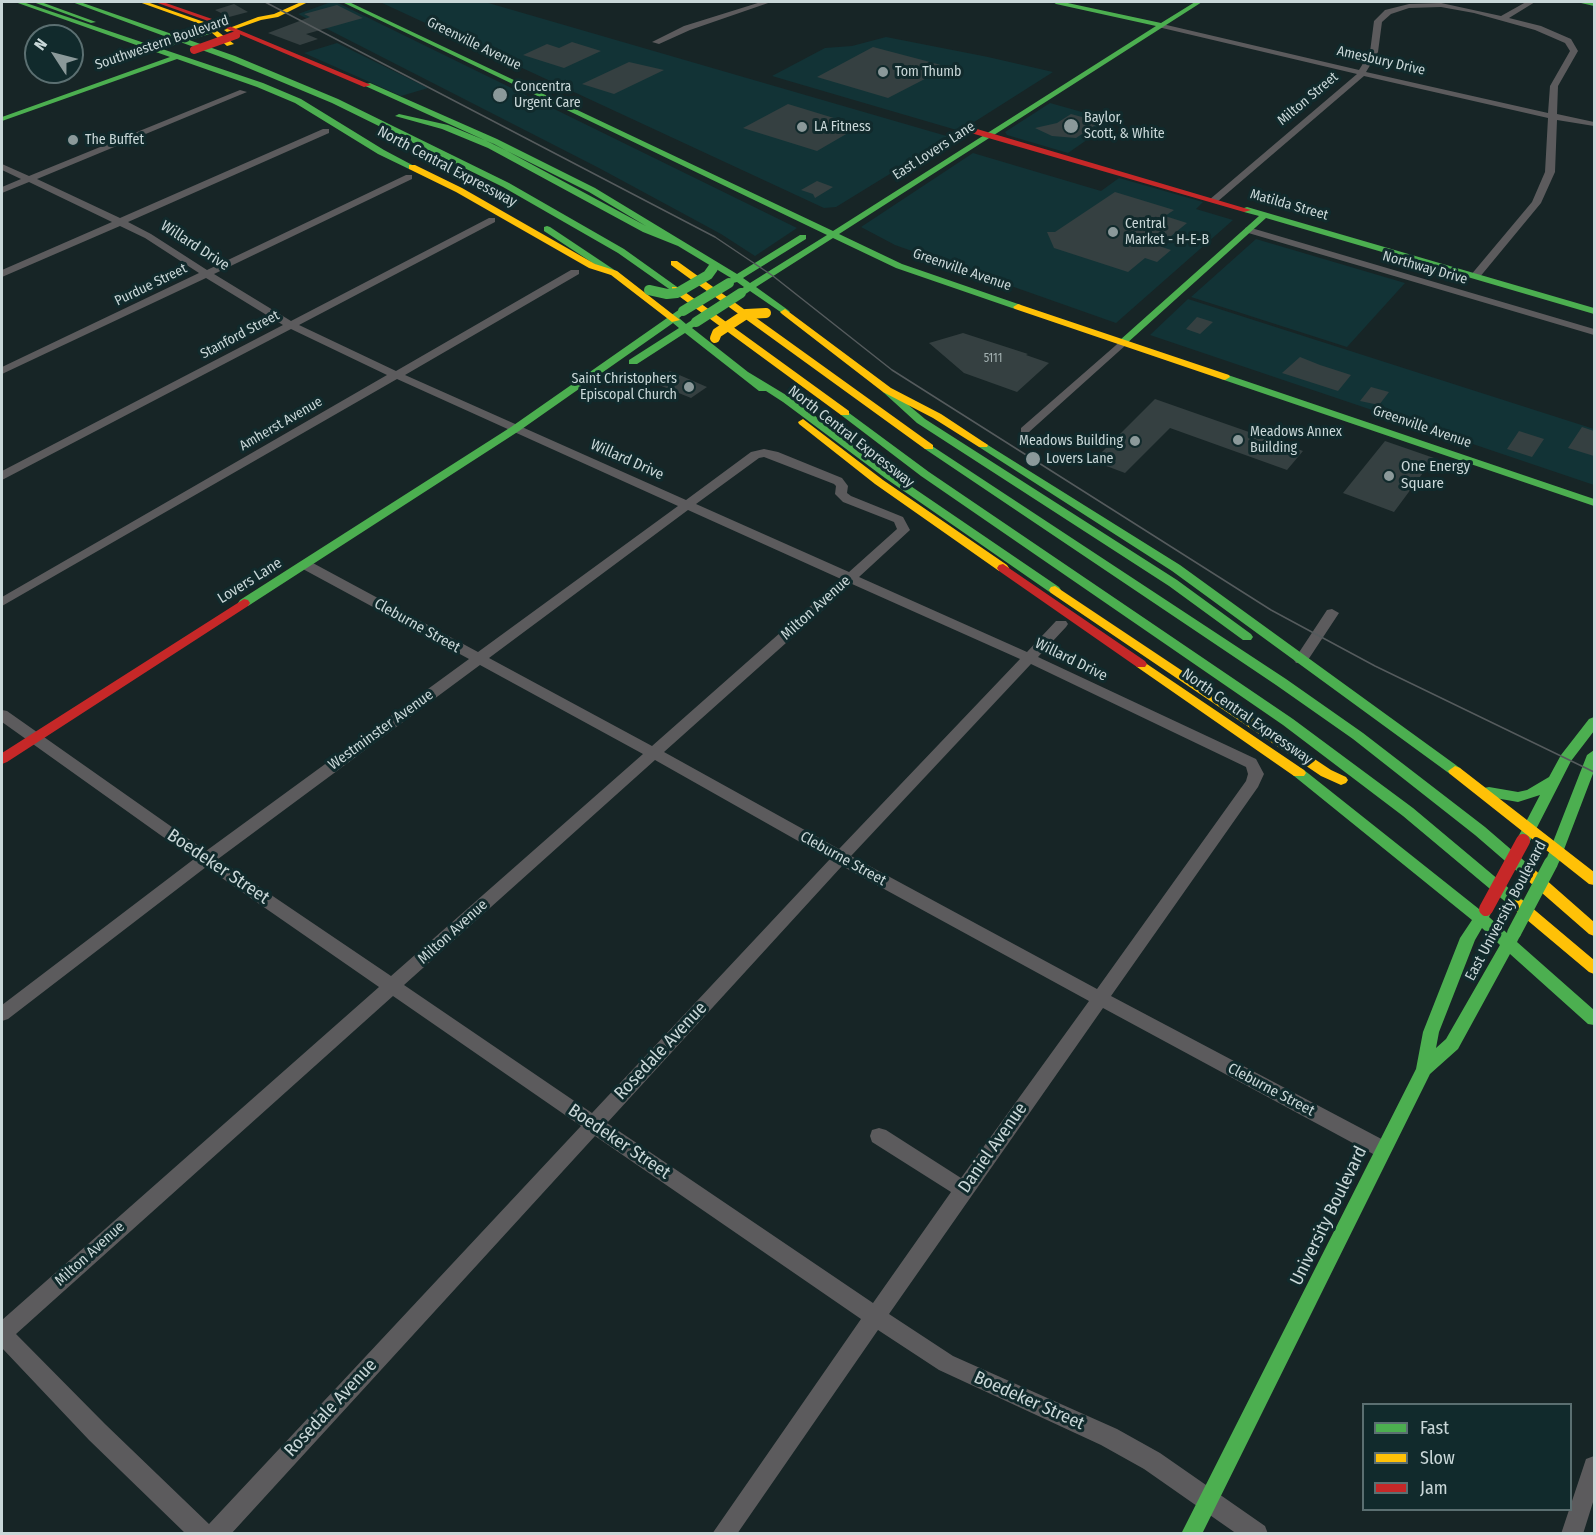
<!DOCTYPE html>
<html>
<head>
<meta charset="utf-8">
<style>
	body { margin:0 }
	#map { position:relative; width:1596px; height:1535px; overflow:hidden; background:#172526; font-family:"Fira Sans Condensed",sans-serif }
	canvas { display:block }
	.frame { position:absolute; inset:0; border:3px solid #c9d7d8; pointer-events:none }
	.legend { position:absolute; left:1362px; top:1403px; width:210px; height:108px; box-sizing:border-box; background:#112a2c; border:2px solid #5b6f71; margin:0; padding:8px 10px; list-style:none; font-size:18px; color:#c9d7d8 }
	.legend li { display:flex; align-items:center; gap:12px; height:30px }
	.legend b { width:30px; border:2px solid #5b6f71 }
	.north { position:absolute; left:24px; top:24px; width:60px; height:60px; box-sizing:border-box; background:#112a2c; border:2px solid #5b6f71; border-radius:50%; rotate:306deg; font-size:16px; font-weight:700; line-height:24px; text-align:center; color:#c9d7d8 }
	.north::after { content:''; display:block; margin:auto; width:21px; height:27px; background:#8b999a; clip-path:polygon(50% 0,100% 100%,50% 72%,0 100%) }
</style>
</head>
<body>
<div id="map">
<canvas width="1596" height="1535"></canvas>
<div class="frame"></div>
<ul class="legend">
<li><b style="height:8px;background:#4caf50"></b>Fast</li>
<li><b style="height:8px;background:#ffc107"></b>Slow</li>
<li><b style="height:8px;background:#c62828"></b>Jam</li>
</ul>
<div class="north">N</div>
</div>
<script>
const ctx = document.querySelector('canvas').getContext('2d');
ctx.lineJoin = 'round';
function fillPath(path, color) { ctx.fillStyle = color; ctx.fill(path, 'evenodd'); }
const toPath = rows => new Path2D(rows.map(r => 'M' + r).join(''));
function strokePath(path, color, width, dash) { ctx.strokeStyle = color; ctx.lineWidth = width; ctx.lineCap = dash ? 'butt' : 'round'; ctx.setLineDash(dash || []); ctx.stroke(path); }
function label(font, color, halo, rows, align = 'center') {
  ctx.font = font + ' "Fira Sans Condensed",sans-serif'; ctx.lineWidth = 6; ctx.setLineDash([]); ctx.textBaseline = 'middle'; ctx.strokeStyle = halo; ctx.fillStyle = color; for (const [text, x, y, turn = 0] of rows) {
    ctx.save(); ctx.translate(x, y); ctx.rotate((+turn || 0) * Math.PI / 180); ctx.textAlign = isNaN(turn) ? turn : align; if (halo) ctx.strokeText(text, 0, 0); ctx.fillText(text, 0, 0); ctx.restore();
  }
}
fillPath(toPath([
	[331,2,336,2,797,228,755,256,721,234,599,168,298,14],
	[380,2,485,2,950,137,836,207,824,208],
	[886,37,988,57,1053,72,960,131,772,76,825,48,852,46],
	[337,43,428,88,401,96,304,53],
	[1050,103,1114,121,1068,153,1007,135,1005,132],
	[973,153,1101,191,1119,178,1203,202,1196,209,1233,220,1116,323,895,245,861,227],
	[1256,239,1405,283,1347,347,1191,297],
	[1188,299,1594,429,1594,485,1150,335]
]), '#123336');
fillPath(toPath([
	[234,4,248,12,229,17,215,10],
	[337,5,363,18,306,34,318,39,300,45,268,33,310,17,304,14],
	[572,42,601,51,564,68,523,55,547,44,559,48],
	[873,47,930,62,948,67,888,98,817,77],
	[629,62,664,70,614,94,582,84],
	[788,104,860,126,817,151,743,128],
	[1071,114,1100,122,1076,138,1052,136,1035,128,1057,123],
	[817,181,833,187,815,198,813,194,801,190],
	[1115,192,1174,210,1165,216,1187,223,1159,246,1171,250,1157,262,1145,258,1128,272,1054,248,1047,232,1055,232],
	[1197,317,1213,322,1200,334,1186,329],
	[963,333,1028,354,1026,355,1049,363,1017,392,964,373,929,343],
	[1300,357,1320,365,1351,375,1338,391,1282,373],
	[670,371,684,377,707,387,691,398,659,385,661,383,656,380],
	[1371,387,1389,392,1379,405,1360,401],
	[1155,399,1303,451,1287,470,1170,428,1125,473,1093,461],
	[1582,427,1594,431,1594,456,1568,448],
	[1519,431,1544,439,1532,457,1507,449],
	[1385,441,1434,458,1394,512,1343,493]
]), '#354041');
fillPath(toPath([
	[761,2,771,2,690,30,659,44,652,42,684,26,761,2],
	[1526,2,1535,2,1509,18,1541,26,1571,39,1578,51,1558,86,1557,114,1594,122,1594,126,1557,120,1555,172,1541,203,1479,278,1470,276,1532,202,1545,172,1548,118,1364,76,1217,202,1209,200,1357,74,1158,27,1158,23,1359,70,1370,52,1374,21,1385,10,1409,4,1441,3,1501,16,1526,2],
	[1441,7,1474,13,1535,30,1565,43,1570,51,1550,86,1548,113,1366,72,1378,52,1382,22,1391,14,1409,8,1441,7],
	[240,90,247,92,37,179,120,218,323,129,329,129,329,133,128,222,151,234,207,270,406,175,412,175,412,179,214,274,291,321,489,218,495,218,495,222,299,325,396,371,571,270,579,270,579,274,405,375,686,500,751,452,764,449,778,452,842,478,848,486,847,493,851,496,903,517,910,530,859,577,1027,652,1056,621,1066,621,1068,624,1066,627,1038,657,1256,759,1264,774,1258,787,1111,996,1389,1143,1391,1149,1389,1155,1382,1157,1375,1155,1103,1008,889,1314,953,1356,1117,1429,1160,1453,1265,1526,1268,1534,1237,1534,1144,1469,1101,1445,939,1370,878,1330,737,1534,712,1534,861,1319,595,1136,231,1534,186,1534,89,1440,2,1348,2,1320,379,987,206,867,8,1019,2,1021,2,1005,194,859,2,722,2,710,7,711,206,851,469,659,301,568,299,565,301,562,311,562,478,652,678,506,397,379,2,606,2,597,387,375,291,329,2,480,2,471,283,325,206,278,2,374,2,367,199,273,145,238,120,226,2,277,2,270,112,222,29,182,2,193,2,187,21,179,2,170,2,164,29,176,240,90],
	[764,457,834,484,836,486,835,494,843,502,894,522,897,529,849,572,696,504,759,458,764,457],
	[688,510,841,579,652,746,489,658,688,510],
	[852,584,1020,659,839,849,664,752,852,584],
	[1031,664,1246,767,1248,774,1246,781,1097,989,851,856,1031,664],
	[480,665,643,754,391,976,218,859,480,665],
	[655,760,830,859,592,1113,404,985,655,760],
	[842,866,1089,1001,961,1178,886,1130,879,1128,872,1130,870,1136,872,1142,951,1192,873,1303,607,1123,842,866],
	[393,996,581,1126,209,1524,105,1424,16,1334,393,996],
	[1248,227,1594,329,1594,335,1245,232,1245,228,1248,227],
	[1123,339,1128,342,1127,344,1029,432,1021,432,1021,428,1123,339],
	[1332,609,1339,613,1306,663,1296,663,1294,660,1296,657,1327,610,1332,609],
	[1594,1456,1594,1499,1583,1534,1561,1534,1586,1459,1594,1456]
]), '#5c5b5d');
fillPath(toPath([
	[15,2,23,2,263,83,301,99,384,150,416,167,409,169,378,154,295,103,257,87,177,59,2,121,2,117,170,57,15,2],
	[33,2,41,2,96,22,91,23,33,2],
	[72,2,80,2,235,56,338,99,509,183,624,249,680,289,672,291,618,253,503,187,332,103,229,60,72,2],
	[342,2,349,2,833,231,1156,26,1056,4,1053,2,1063,2,1161,23,1195,2,1202,2,839,234,902,264,1021,305,1021,309,1015,309,896,268,833,238,756,287,788,310,790,312,785,315,750,291,744,295,738,295,738,291,744,287,737,282,726,285,726,281,731,278,678,246,643,232,488,148,442,129,395,116,399,114,448,125,494,144,646,226,589,192,491,143,363,85,370,83,497,139,595,188,737,274,800,235,806,235,806,239,743,278,750,283,827,235,342,2],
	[1580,2,1594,2,1594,6,1581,3,1580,2],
	[1247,207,1594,308,1594,314,1266,218,1126,344,1120,344,1120,340,1259,216,1244,212,1244,208,1247,207],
	[547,226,550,227,619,273,611,275,544,231,544,227,547,226],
	[680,309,688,311,679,318,686,324,692,320,698,320,698,324,692,328,748,372,791,398,893,474,1059,587,1061,590,1059,593,1051,593,885,478,783,402,766,391,759,391,685,333,637,364,629,364,629,360,679,328,673,323,519,431,248,606,240,606,238,603,240,600,511,427,680,309],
	[1225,374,1594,499,1594,506,1221,379,1221,375,1225,374],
	[887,387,925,419,1177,580,1251,634,1253,637,1251,640,1243,640,1169,586,917,423,883,392,883,388,887,387],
	[845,410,929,472,1293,719,1413,808,1524,901,1526,905,1524,909,1519,911,1514,909,1403,816,1283,725,921,476,841,415,840,413,845,410],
	[983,442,1180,565,1460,768,1462,771,1460,774,1450,774,1172,571,979,447,979,443,983,442],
	[929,444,1286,679,1363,733,1485,827,1536,871,1538,875,1536,879,1526,879,1475,835,1353,739,1276,685,925,449,924,447,929,444],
	[1594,717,1594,731,1571,761,1529,843,1519,843,1517,839,1540,795,1518,802,1484,796,1482,792,1484,788,1489,787,1518,792,1527,790,1549,777,1561,755,1589,719,1594,717],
	[1594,750,1594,771,1560,860,1558,864,1553,865,1548,864,1546,860,1587,755,1594,750],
	[1299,768,1304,770,1479,909,1486,903,1491,905,1493,909,1489,917,1507,933,1514,928,1519,930,1521,934,1517,942,1594,1010,1594,1025,1588,1024,1510,954,1458,1049,1430,1074,1202,1534,1181,1534,1416,1069,1423,1032,1460,938,1472,920,1294,776,1292,773,1299,768],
	[1482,928,1500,945,1446,1039,1436,1048,1439,1032,1475,940,1482,928]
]), '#4caf50');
fillPath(toPath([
	[139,2,147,2,207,23,234,44,227,46,203,25,139,2],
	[301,2,308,2,278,17,261,20,227,32,224,30,258,17,274,14,301,2],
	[409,165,415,165,462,188,595,264,617,271,680,320,672,322,611,275,589,268,456,192,409,169,409,165],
	[671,261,677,261,933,445,933,449,925,449,671,265,671,261],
	[672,287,678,287,849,411,849,415,841,415,672,291,672,287],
	[1018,304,1229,375,1230,377,1225,380,1221,379,1015,309,1013,307,1018,304],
	[785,309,891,388,941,414,988,445,987,447,979,447,933,418,883,392,782,314,780,312,785,309],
	[803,419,883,480,1007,565,1009,568,1007,571,999,571,875,484,799,424,798,422,803,419],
	[1055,586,1331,770,1346,777,1348,780,1346,783,1341,785,1321,776,1051,593,1049,590,1051,587,1055,586],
	[1141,660,1304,770,1306,773,1304,776,1294,776,1137,667,1135,664,1137,661,1141,660],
	[1455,766,1460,768,1594,872,1594,885,1589,884,1450,774,1448,771,1455,766],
	[1531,869,1536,871,1594,922,1594,936,1589,934,1526,879,1524,875,1526,871,1531,869],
	[1519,899,1524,901,1594,960,1594,974,1589,972,1514,909,1512,905,1514,901,1519,899]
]), '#ffc107');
fillPath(toPath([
	[155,2,163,2,215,20,371,85,364,87,211,22,155,2],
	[971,129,977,129,1251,210,1244,212,971,133,971,129],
	[1003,564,1145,661,1147,664,1145,667,1137,667,999,571,997,568,999,565,1003,564],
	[244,599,248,600,250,603,248,606,7,762,2,764,2,753,244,599]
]), '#c62828');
strokePath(toPath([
	[265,2,715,237,773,276,892,370,1271,610,1375,666,1594,772]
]), '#555b5d', 1.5);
strokePath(toPath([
	[158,46,209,30,214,25]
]), '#4caf50', 8);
strokePath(toPath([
	[649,290,667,294,677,293,708,275,713,268],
	[683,311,729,283],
	[696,322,741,293]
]), '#4caf50', 10);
strokePath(toPath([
	[1514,933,1551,863]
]), '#4caf50', 14);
strokePath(toPath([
	[715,338,717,333,746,314,766,313]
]), '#ffc107', 10);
strokePath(toPath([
	[194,50,236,35]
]), '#c62828', 8);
strokePath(toPath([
	[1486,909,1523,841]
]), '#c62828', 14);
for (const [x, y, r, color] of [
	[883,72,6,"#8b999a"],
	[500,95,8,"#8b999a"],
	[1071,126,8,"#8b999a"],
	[802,127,6,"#8b999a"],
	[73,140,6,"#8b999a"],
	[1113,232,6,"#8b999a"],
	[689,387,6,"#8b999a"],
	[1238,440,6,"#8b999a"],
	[1135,441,6,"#8b999a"],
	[1033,459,8,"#8b999a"],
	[1389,476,6,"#8b999a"]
]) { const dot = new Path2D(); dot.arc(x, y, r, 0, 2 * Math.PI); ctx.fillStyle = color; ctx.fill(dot); strokePath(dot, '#112a2c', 2); }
label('12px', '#a4b1b2', null, [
	["5111",993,359]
]);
label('14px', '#c9d7d8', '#112a2c', [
	["Southwestern Boulevard",162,43,-19],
	["Greenville Avenue",474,44,26],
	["Amesbury Drive",1381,61,13],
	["Milton Street",1308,99,-40],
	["East Lovers Lane",934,151,-33],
	["Matilda Street",1289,205,16],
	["Northway Drive",1425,268,16],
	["Greenville Avenue",962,270,19],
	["Purdue Street",151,285,-26],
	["Stanford Street",240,335,-28],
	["Amherst Avenue",281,424,-30],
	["Greenville Avenue",1422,427,19]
]);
label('14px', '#c9d7d8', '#112a2c', [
	["Tom Thumb",895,72],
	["Concentra",514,87],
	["Urgent Care",514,103],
	["Baylor,",1084,118],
	["Scott, & White",1084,134],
	["LA Fitness",814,127],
	["The Buffet",85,140],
	["Central",1125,224],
	["Market - H-E-B",1125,240],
	["Saint Christophers",677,379,"right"],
	["Episcopal Church",677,395,"right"],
	["Meadows Annex",1250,432],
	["Building",1250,448],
	["Meadows Building",1123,441,"right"],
	["Lovers Lane",1046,459]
], 'left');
label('15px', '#c9d7d8', '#112a2c', [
	["North Central Expressway",447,167,28],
	["Willard Drive",195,246,33],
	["North Central Expressway",851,437,38],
	["Willard Drive",627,460,24],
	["Lovers Lane",250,581,-32],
	["Milton Avenue",816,608,-42],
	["Cleburne Street",417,626,29],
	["Willard Drive",1071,660,26],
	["North Central Expressway",1247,717,35],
	["Westminster Avenue",381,730,-36],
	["Cleburne Street",843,859,29],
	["East University Boulevard",1506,911,-62],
	["Milton Avenue",453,932,-42],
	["Cleburne Street",1271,1090,28],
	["Milton Avenue",90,1254,-42]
]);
label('15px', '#c9d7d8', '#112a2c', [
	["One Energy",1401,467],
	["Square",1401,484]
], 'left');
label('18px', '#c9d7d8', '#112a2c', [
	["Boedeker Street",218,867,34],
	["Rosedale Avenue",661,1051,-47],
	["Boedeker Street",619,1142,34],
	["Daniel Avenue",993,1148,-55],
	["University Boulevard",1329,1216,-64],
	["Boedeker Street",1029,1401,24],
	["Rosedale Avenue",331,1408,-47]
]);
</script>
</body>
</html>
